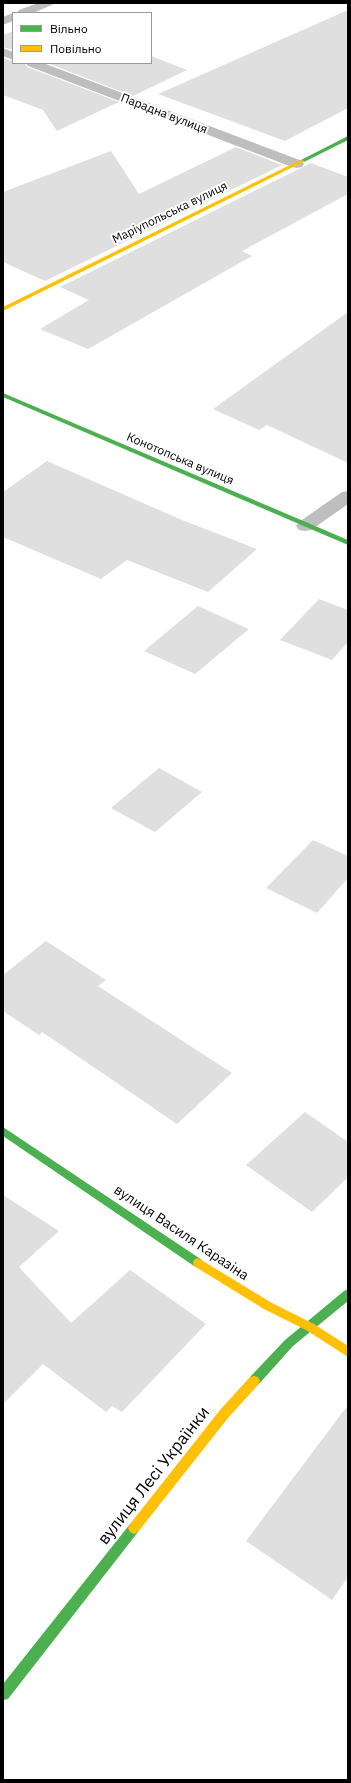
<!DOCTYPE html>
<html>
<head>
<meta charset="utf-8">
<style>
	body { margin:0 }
	#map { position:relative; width:351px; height:1783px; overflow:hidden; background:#fff; font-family:"IBM Plex Sans",sans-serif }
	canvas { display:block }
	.frame { position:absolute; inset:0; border:4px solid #000; pointer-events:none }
	.legend { position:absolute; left:12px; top:12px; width:140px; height:52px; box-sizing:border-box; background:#fff; border:1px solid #999; margin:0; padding:5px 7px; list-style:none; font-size:12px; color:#000 }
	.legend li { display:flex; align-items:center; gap:8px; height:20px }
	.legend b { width:20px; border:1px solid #999 }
</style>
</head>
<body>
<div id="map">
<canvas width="351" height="1783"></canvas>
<div class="frame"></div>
<ul class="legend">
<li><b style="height:5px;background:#4caf50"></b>Вільно</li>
<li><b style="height:5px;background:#ffc107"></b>Повільно</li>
</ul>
</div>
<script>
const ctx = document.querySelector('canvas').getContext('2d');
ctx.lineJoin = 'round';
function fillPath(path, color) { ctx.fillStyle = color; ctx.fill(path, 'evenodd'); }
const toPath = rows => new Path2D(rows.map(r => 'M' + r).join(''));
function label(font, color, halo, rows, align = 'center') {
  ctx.font = font + ' "IBM Plex Sans",sans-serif'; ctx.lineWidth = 4; ctx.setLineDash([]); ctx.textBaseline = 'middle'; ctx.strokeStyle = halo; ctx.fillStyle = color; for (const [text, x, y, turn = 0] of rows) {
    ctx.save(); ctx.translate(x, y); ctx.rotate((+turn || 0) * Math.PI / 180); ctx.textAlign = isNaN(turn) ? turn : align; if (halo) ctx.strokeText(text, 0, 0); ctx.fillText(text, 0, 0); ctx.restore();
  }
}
fillPath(toPath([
	[348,10,348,108,285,141,158,94],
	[13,31,13,50,3,47,3,35],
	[151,56,187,70,133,96,47,63,151,63],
	[3,58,13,61,13,63,25,63,27,67,119,102,57,131,43,110,3,95],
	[236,147,282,165,45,281,3,262,3,192,111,151,139,194],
	[311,163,348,177,348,194,242,251,252,256,88,349,40,329,89,300,60,287],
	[348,312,348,463,267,425,259,430,213,409],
	[47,461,182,520,257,549,208,592,127,560,101,579,3,537,3,492],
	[319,599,348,610,348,642,332,660,280,640],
	[198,606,249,629,195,674,144,651],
	[159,768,202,792,155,832,111,808],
	[313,840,348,856,348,878,317,913,266,888],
	[46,941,106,980,98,986,232,1073,177,1124,42,1032,39,1035,3,1011,3,975],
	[305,1112,348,1142,348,1177,312,1212,246,1165],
	[3,1195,59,1231,19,1267,71,1323,130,1270,206,1324,122,1412,112,1406,106,1412,43,1364,3,1404],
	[348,1405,348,1577,332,1600,246,1541]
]), '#dfdfdf');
fillPath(toPath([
	[38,3,54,3,52,5,33,13,17,13,19,10,38,3],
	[13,13,13,21,3,25,3,17,13,13],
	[3,48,13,52,13,60,3,56,3,48],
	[26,63,43,63,302,161,304,164,302,167,297,168,292,167,28,66,26,63],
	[348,491,348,504,311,530,305,531,299,530,296,526,299,522,342,492,348,491]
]), '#bebebe');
fillPath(toPath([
	[348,136,348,140,304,162,299,161,348,136],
	[3,393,348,540,348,545,3,397,3,393],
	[3,1127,202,1260,203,1263,202,1266,198,1268,194,1266,3,1136,3,1127],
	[348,1289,348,1301,293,1346,258,1385,254,1386,250,1385,248,1381,250,1377,285,1340,344,1291,348,1289],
	[134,1522,138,1524,140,1528,138,1532,8,1699,3,1700,3,1684,130,1524,134,1522]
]), '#4caf50');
fillPath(toPath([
	[300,160,305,161,3,311,3,307,300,160],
	[198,1258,272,1303,314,1324,348,1346,348,1357,306,1330,264,1309,194,1266,193,1263,194,1260,198,1258],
	[254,1376,258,1377,260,1381,258,1385,228,1418,138,1532,134,1534,130,1532,128,1528,130,1524,220,1410,250,1377,254,1376]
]), '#ffc107');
label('12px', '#000', '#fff', [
	["Парадна вулиця",164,114,21],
	["Маріупольська вулиця",170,213,-26],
	["Конотопська вулиця",180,459,23]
]);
label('14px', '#000', '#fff', [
	["вулиця Василя Каразіна",181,1233,34]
]);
label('17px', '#000', '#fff', [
	["вулиця Лесі Українки",154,1476,-52]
]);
</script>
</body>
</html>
